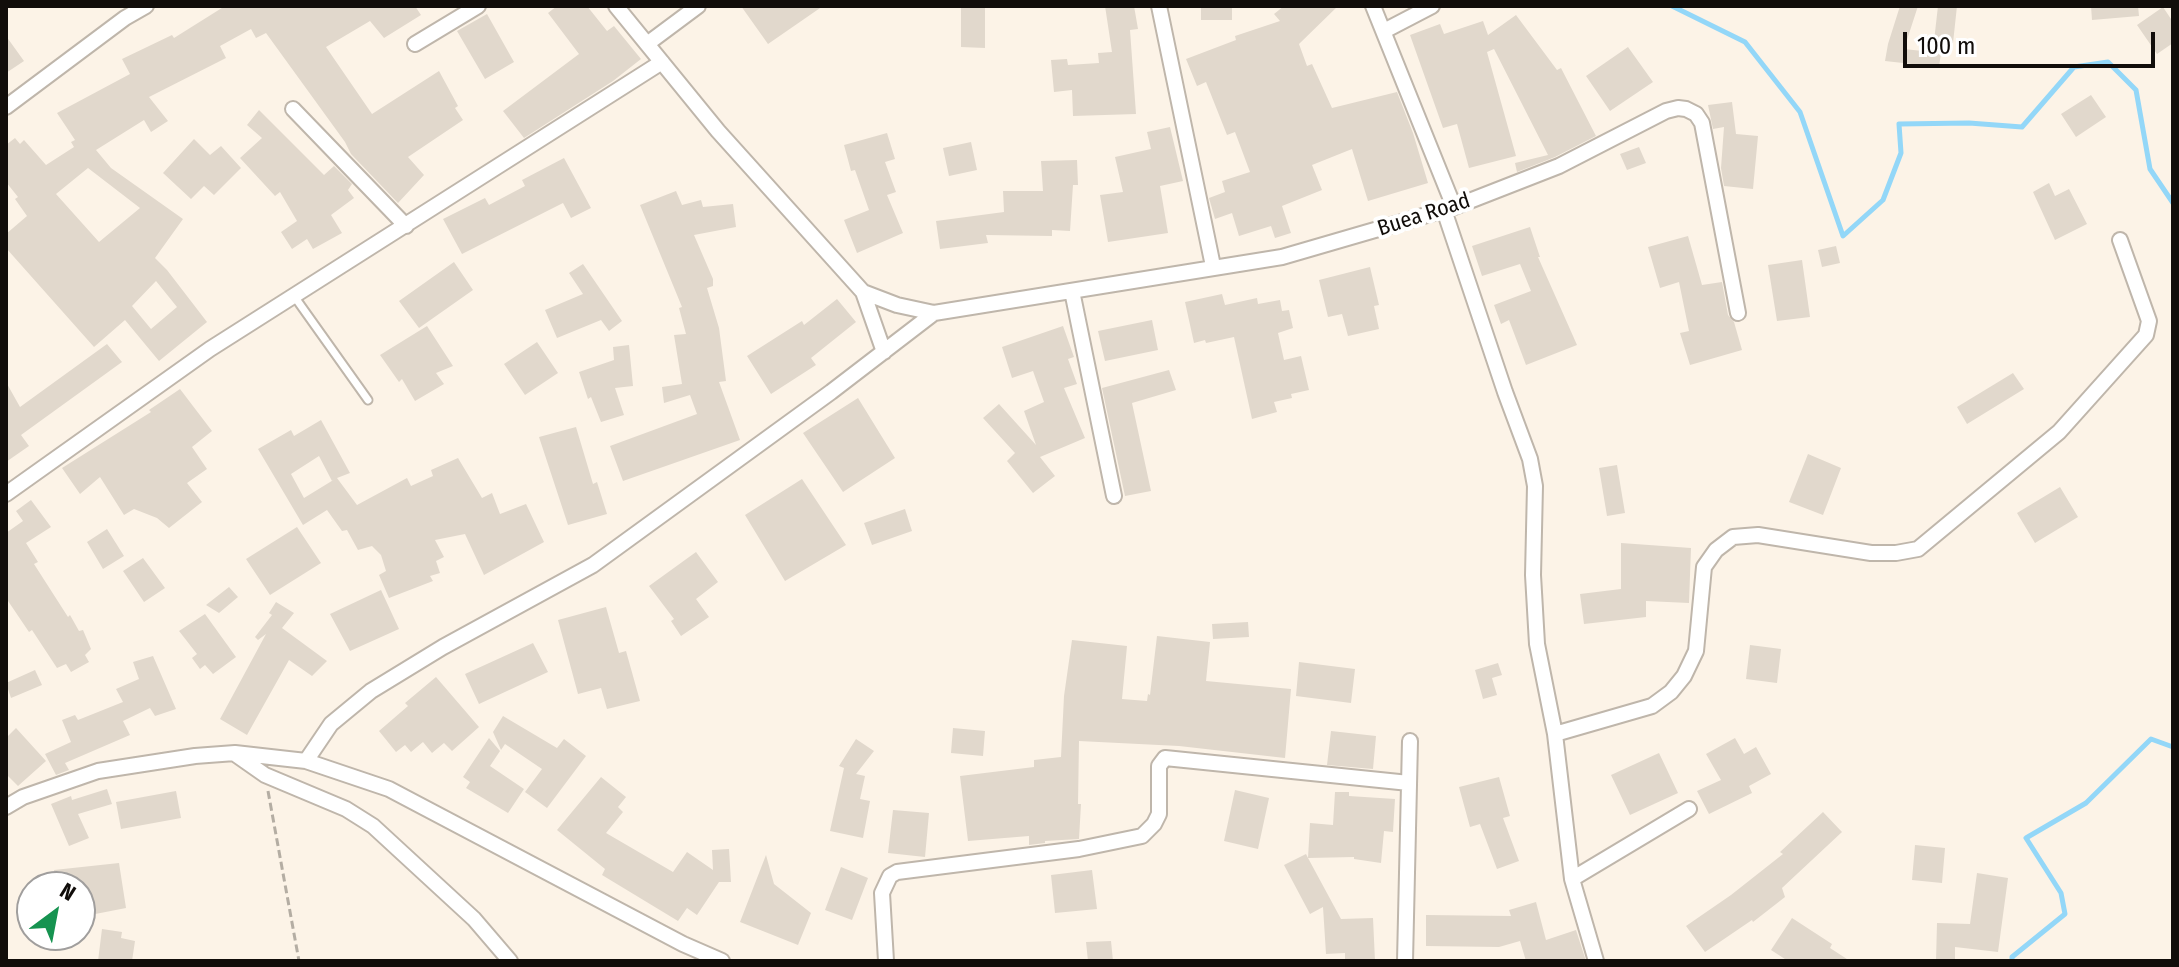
<!DOCTYPE html>
<html>
<head>
<meta charset="utf-8">
<style>
	body { margin:0 }
	#map { position:relative; width:2179px; height:967px; overflow:hidden; background:#fcf3e7; font-family:"Fira Sans Condensed",sans-serif }
	canvas { display:block }
	.frame { position:absolute; inset:0; border:8px solid #110d0a; pointer-events:none }
	.north { position:absolute; left:16px; top:871px; width:80px; height:80px; box-sizing:border-box; background:#fff; border:2px solid #a09e9d; border-radius:50%; rotate:32deg; font-size:22px; font-weight:700; line-height:32px; text-align:center; color:#110d0a }
	.north::after { content:''; display:block; margin:auto; width:28px; height:36px; background:#169350; clip-path:polygon(50% 0,100% 100%,50% 72%,0 100%) }
	.scale { position:absolute; left:1903px; top:32px; width:252px; height:36px; box-sizing:border-box; border:4px solid #110d0a; border-top:0; padding-left:10px; font-size:24px; line-height:28px; white-space:nowrap; color:#110d0a; -webkit-text-stroke:6px #fff; paint-order:stroke }
</style>
</head>
<body>
<div id="map">
<canvas width="2179" height="967"></canvas>
<div class="frame"></div>
<div class="north">N</div>
<div class="scale">100 m</div>
</div>
<script>
const ctx = document.querySelector('canvas').getContext('2d');
ctx.lineJoin = 'round';
const toPath = rows => new Path2D(rows.map(r => 'M' + r).join(''));
function strokePath(path, color, width, dash) { ctx.strokeStyle = color; ctx.lineWidth = width; ctx.lineCap = dash ? 'butt' : 'round'; ctx.setLineDash(dash || []); ctx.stroke(path); }
function fillPath(path, color) { ctx.fillStyle = color; ctx.fill(path, 'evenodd'); }
function label(font, color, halo, rows, align = 'center') {
  ctx.font = font + ' "Fira Sans Condensed",sans-serif'; ctx.lineWidth = 8; ctx.setLineDash([]); ctx.textBaseline = 'middle'; ctx.strokeStyle = halo; ctx.fillStyle = color; for (const [text, x, y, turn = 0] of rows) {
    ctx.save(); ctx.translate(x, y); ctx.rotate((+turn || 0) * Math.PI / 180); ctx.textAlign = isNaN(turn) ? turn : align; if (halo) ctx.strokeText(text, 0, 0); ctx.fillText(text, 0, 0); ctx.restore();
  }
}
strokePath(toPath([
	[1672,6,1745,42,1800,112,1843,236,1883,200,1901,153,1899,124,1969,123,2022,127,2074,67,2108,62,2136,90,2150,169,2173,203],
	[2012,961,2012,957,2065,914,2061,893,2026,838,2086,803,2151,739,2173,747]
]), '#93d7f8', 5);
fillPath(toPath([
	[225,6,415,6,421,15,384,38,370,21,326,47,372,114,439,71,458,106,455,108,463,120,408,157,424,175,398,203,351,154,345,142,266,33,256,38,251,29,220,46,226,58,149,97,168,121,151,132,144,120,96,150,111,168,183,219,155,258,167,270,207,322,159,361,125,320,94,347,6,248,6,234,27,216,15,199,18,197,6,182,6,145,15,138,20,144,24,140,46,165,74,147,71,142,75,140,57,113,130,74,122,59,172,35,174,38],
	[88,168,140,208,99,242,56,194],
	[156,281,177,307,151,329,132,306],
	[557,6,587,6,607,31,614,26,641,59,613,81,524,138,503,111,579,54,548,13],
	[741,6,823,6,768,44],
	[961,6,985,6,985,48,961,47],
	[1105,6,1134,6,1138,29,1130,30,1136,114,1073,116,1072,90,1054,92,1051,60,1067,59,1068,65,1099,63,1098,53,1112,52],
	[1201,6,1232,6,1232,20,1201,20],
	[1284,6,1338,6,1299,44,1307,66,1312,64,1332,108,1397,92,1413,133,1428,183,1368,201,1352,149,1312,165,1322,190,1282,206,1291,233,1275,238,1271,226,1239,236,1232,213,1215,219,1209,198,1225,192,1222,181,1250,172,1235,132,1227,135,1206,82,1197,86,1186,59,1236,40,1235,36,1280,21,1274,14],
	[1900,6,1918,6,1904,49,1941,53,1939,67,1885,61,1888,44],
	[1938,6,1957,6,1953,43,1934,41],
	[2091,6,2138,6,2139,16,2092,20],
	[2163,7,2173,22,2173,43,2157,54,2137,25],
	[487,14,514,62,485,79,457,31],
	[1516,15,1557,70,1561,68,1596,136,1555,157,1517,172,1515,163,1548,155,1494,49,1487,52,1516,156,1469,168,1457,124,1443,128,1410,35,1440,24,1444,34,1483,21,1488,35],
	[6,36,24,61,6,73],
	[1628,47,1653,82,1610,111,1586,76],
	[2091,95,2106,117,2076,137,2061,114],
	[1732,102,1736,134,1758,136,1753,189,1724,186,1721,168,1724,127,1713,129,1708,105],
	[259,110,324,175,334,166,352,184,348,190,354,198,331,215,342,233,313,249,307,239,292,249,281,232,297,221,280,192,275,196,240,158,262,138,247,125],
	[1170,127,1183,181,1160,186,1168,233,1108,242,1100,195,1123,192,1115,157,1151,149,1147,132],
	[887,133,895,159,885,162,896,192,887,195,903,233,857,253,844,220,869,210,855,170,851,171,844,145],
	[194,139,210,155,221,146,241,168,214,195,204,186,191,199,163,173],
	[971,142,977,170,949,176,943,148],
	[1639,147,1646,163,1627,170,1620,154],
	[564,158,591,208,571,218,563,203,462,254,443,219,485,198,489,205,525,186,522,180],
	[1077,160,1078,185,1073,185,1070,231,1052,230,1052,236,986,235,988,243,940,249,936,221,1004,212,1003,191,1043,191,1041,161],
	[2049,183,2055,196,2069,189,2087,224,2055,240,2033,192],
	[676,191,682,205,701,200,703,207,733,204,736,227,694,235,713,279,713,286,707,288,719,328,726,381,719,382,740,440,623,481,610,446,697,414,690,395,664,403,662,387,682,384,674,335,686,334,679,308,682,307,640,205],
	[1530,227,1540,257,1538,257,1577,345,1526,365,1509,320,1501,324,1494,305,1531,291,1520,264,1482,276,1472,246],
	[1688,236,1702,285,1722,282,1728,315,1734,322,1742,350,1690,365,1680,333,1689,331,1679,282,1660,288,1648,247],
	[1836,246,1840,263,1822,267,1818,250],
	[1802,260,1810,317,1777,321,1768,265],
	[454,262,473,290,419,328,399,301],
	[583,264,622,321,609,331,601,320,557,338,545,310,583,294,569,273],
	[1370,267,1379,305,1374,306,1379,329,1348,336,1342,314,1328,317,1319,280],
	[1222,294,1225,305,1257,298,1258,304,1280,300,1282,311,1289,310,1293,328,1278,333,1284,360,1301,356,1309,390,1291,394,1292,398,1274,402,1277,412,1252,419,1234,337,1206,343,1205,340,1194,343,1185,302],
	[837,299,856,322,811,358,816,365,771,394,747,356,802,321,804,325],
	[1152,320,1158,350,1105,361,1098,331],
	[427,326,453,366,436,373,444,384,415,401,402,379,399,382,380,355],
	[1063,326,1074,357,1068,359,1077,384,1064,388,1085,438,1040,457,1055,476,1033,493,1007,461,1015,453,983,418,999,404,1036,445,1024,411,1044,402,1033,371,1012,378,1002,347],
	[537,342,558,373,525,395,504,364],
	[107,344,122,362,21,435,29,446,6,462,6,382,20,407],
	[629,345,633,386,615,388,624,415,601,422,591,397,588,399,579,372,614,360,613,347],
	[1169,370,1176,390,1132,403,1151,491,1125,496,1102,388],
	[2013,373,2024,389,1967,424,1957,407],
	[180,389,212,431,192,447,207,469,187,483,202,502,169,528,157,518,134,509,124,515,100,477,80,494,62,468,151,412,149,410],
	[858,398,895,458,843,492,803,433],
	[321,420,350,473,337,478,357,505,407,478,411,486,433,476,431,470,458,458,482,498,492,493,500,514,526,504,544,542,484,575,465,534,435,540,444,557,436,561,440,573,430,576,433,581,389,598,379,575,386,571,381,555,372,546,358,550,347,530,342,531,327,510,303,525,258,449,291,430,294,436],
	[319,456,332,481,335,479,304,498,291,474],
	[576,427,593,484,597,482,607,514,568,525,539,437],
	[1808,454,1841,468,1823,515,1789,502],
	[1617,465,1625,513,1607,516,1599,468],
	[802,479,846,545,785,581,745,515],
	[2060,487,2078,517,2035,543,2017,513],
	[31,500,51,527,26,543,38,562,34,564,68,617,70,615,79,631,83,630,91,649,85,655,89,662,71,672,66,664,57,668,32,630,29,632,6,598,6,533,23,521,16,511],
	[905,509,912,531,872,545,864,523],
	[297,527,321,563,270,595,246,559],
	[107,529,124,556,103,569,87,542],
	[1621,543,1691,548,1689,603,1646,601,1646,617,1584,624,1580,594,1621,589],
	[696,552,718,582,696,599,709,617,681,636,671,621,674,619,649,586],
	[143,558,165,588,144,602,123,571],
	[229,587,238,597,219,613,206,605],
	[381,590,399,629,350,651,330,614],
	[276,602,294,613,282,628,327,661,312,676,289,660,247,735,220,719,266,634,258,640,255,637,272,615,269,613],
	[606,607,619,653,626,651,640,701,607,709,601,688,578,694,558,620],
	[205,614,236,657,213,674,205,665,200,669,192,658,197,654,179,631],
	[1248,622,1249,637,1213,639,1212,624],
	[1157,636,1210,642,1206,681,1291,689,1285,758,1179,746,1079,741,1078,804,1081,804,1079,839,1045,841,1045,843,1029,845,1029,836,968,841,960,776,1034,767,1034,760,1061,757,1064,696,1072,640,1127,646,1122,699,1147,701,1148,694,1150,695],
	[533,643,548,672,479,704,465,674],
	[1750,645,1781,649,1777,683,1746,679],
	[153,656,176,709,155,716,150,708,123,721,130,735,65,763,69,770,56,775,45,754,71,742,62,720,75,715,78,720,123,702,116,689,139,679,133,662],
	[1299,662,1355,669,1351,703,1296,696],
	[1498,663,1502,675,1492,678,1497,695,1483,699,1475,670],
	[35,670,42,685,11,698,6,683],
	[436,677,479,727,452,751,444,743,432,753,423,742,411,752,405,745,396,752,379,731,408,706,405,703],
	[503,716,557,748,564,739,586,756,547,808,525,792,542,769,505,744,501,750,493,732],
	[16,728,46,761,18,786,6,774,6,738],
	[953,728,985,731,983,756,951,753],
	[1331,731,1376,736,1373,769,1327,765],
	[489,738,500,751,490,766,524,789,508,813,466,788,470,782,463,777],
	[1735,738,1744,754,1756,747,1771,774,1749,786,1752,793,1709,814,1697,791,1721,780,1706,754],
	[856,739,874,751,856,774,865,776,860,799,870,801,863,838,830,831,844,768,839,766],
	[1659,753,1678,793,1630,815,1611,775],
	[601,777,626,797,618,807,623,812,606,833,673,872,687,852,713,870,712,850,729,849,731,882,719,882,697,915,687,908,678,921,602,875,605,869,557,830],
	[1499,777,1510,816,1503,818,1519,861,1497,869,1480,824,1470,827,1459,787],
	[107,789,112,804,78,814,89,838,69,846,51,804,71,796,72,800],
	[1235,790,1269,798,1258,849,1224,841],
	[176,791,181,818,121,829,116,802],
	[1335,792,1349,792,1349,796,1395,799,1393,832,1384,831,1381,863,1354,859,1354,857,1308,858,1341,919,1373,918,1375,961,1345,961,1345,953,1326,954,1323,907,1310,914,1284,865,1306,854,1308,858,1310,823,1333,825],
	[893,810,929,813,925,857,888,853],
	[1823,812,1842,832,1782,888,1785,897,1753,922,1752,920,1705,952,1686,926,1731,895,1783,854,1780,852],
	[1915,845,1945,848,1942,883,1912,880],
	[766,855,774,884,811,913,798,945,740,922],
	[119,863,126,908,80,917,80,887,56,887,54,870],
	[841,867,868,878,852,920,825,910],
	[1092,870,1097,909,1055,913,1051,875],
	[1977,873,2008,878,1998,952,1955,947,1955,961,1936,961,1937,923,1970,924],
	[1536,902,1546,940,1576,930,1586,961,1526,961,1520,941,1499,947,1426,946,1426,915,1511,916,1509,910],
	[1792,918,1832,944,1830,948,1850,961,1788,961,1771,950],
	[102,929,122,932,121,938,135,941,132,961,98,961],
	[1111,941,1113,961,1088,961,1086,942]
]), '#e1d8cc');
const lane = toPath([
	[294,296,368,400]
]);
const street = toPath([
	[616,6,718,131,863,292,884,352],
	[1159,6,1213,266],
	[1373,6,1454,207],
	[1384,31,1432,6],
	[415,44,478,6],
	[647,44,698,6],
	[6,107,125,18,146,6],
	[293,109,406,226],
	[1444,210,1505,392,1530,459,1535,486,1533,575,1537,644,1555,734,1572,879,1596,961],
	[1072,291,1114,496],
	[863,292,897,305,934,313,1282,257,1454,207,1559,166,1666,111,1678,108,1686,109,1696,114,1702,123,1738,313],
	[6,494,210,349,662,62],
	[1555,734,1652,706,1671,692,1684,676,1696,651,1704,567,1716,550,1733,537,1758,535,1871,553,1896,553,1918,549,2059,432,2146,335,2149,321,2120,240],
	[235,754,265,775,346,809,373,826,474,919,510,961],
	[306,761,331,724,371,691,443,647,593,565,831,392,934,313],
	[6,807,23,797,98,771,195,756,235,753,306,761,389,789,683,944,722,961],
	[1572,879,1689,809],
	[886,961,882,893,890,876,897,872,1079,849,1142,836,1154,824,1159,814,1159,766,1165,758,1409,783],
	[1405,961,1410,741]
]);
strokePath(lane, '#bfb6ab', 11);
strokePath(street, '#bfb6ab', 18);
strokePath(toPath([
	[268,791,299,961]
]), '#b4ada3', 3, [8, 4]);
strokePath(lane, '#fff', 7);
strokePath(street, '#fff', 14);
label('22px', '#110d0a', '#fff', [
	["Buea Road",1424,215,-18]
]);
</script>
</body>
</html>
